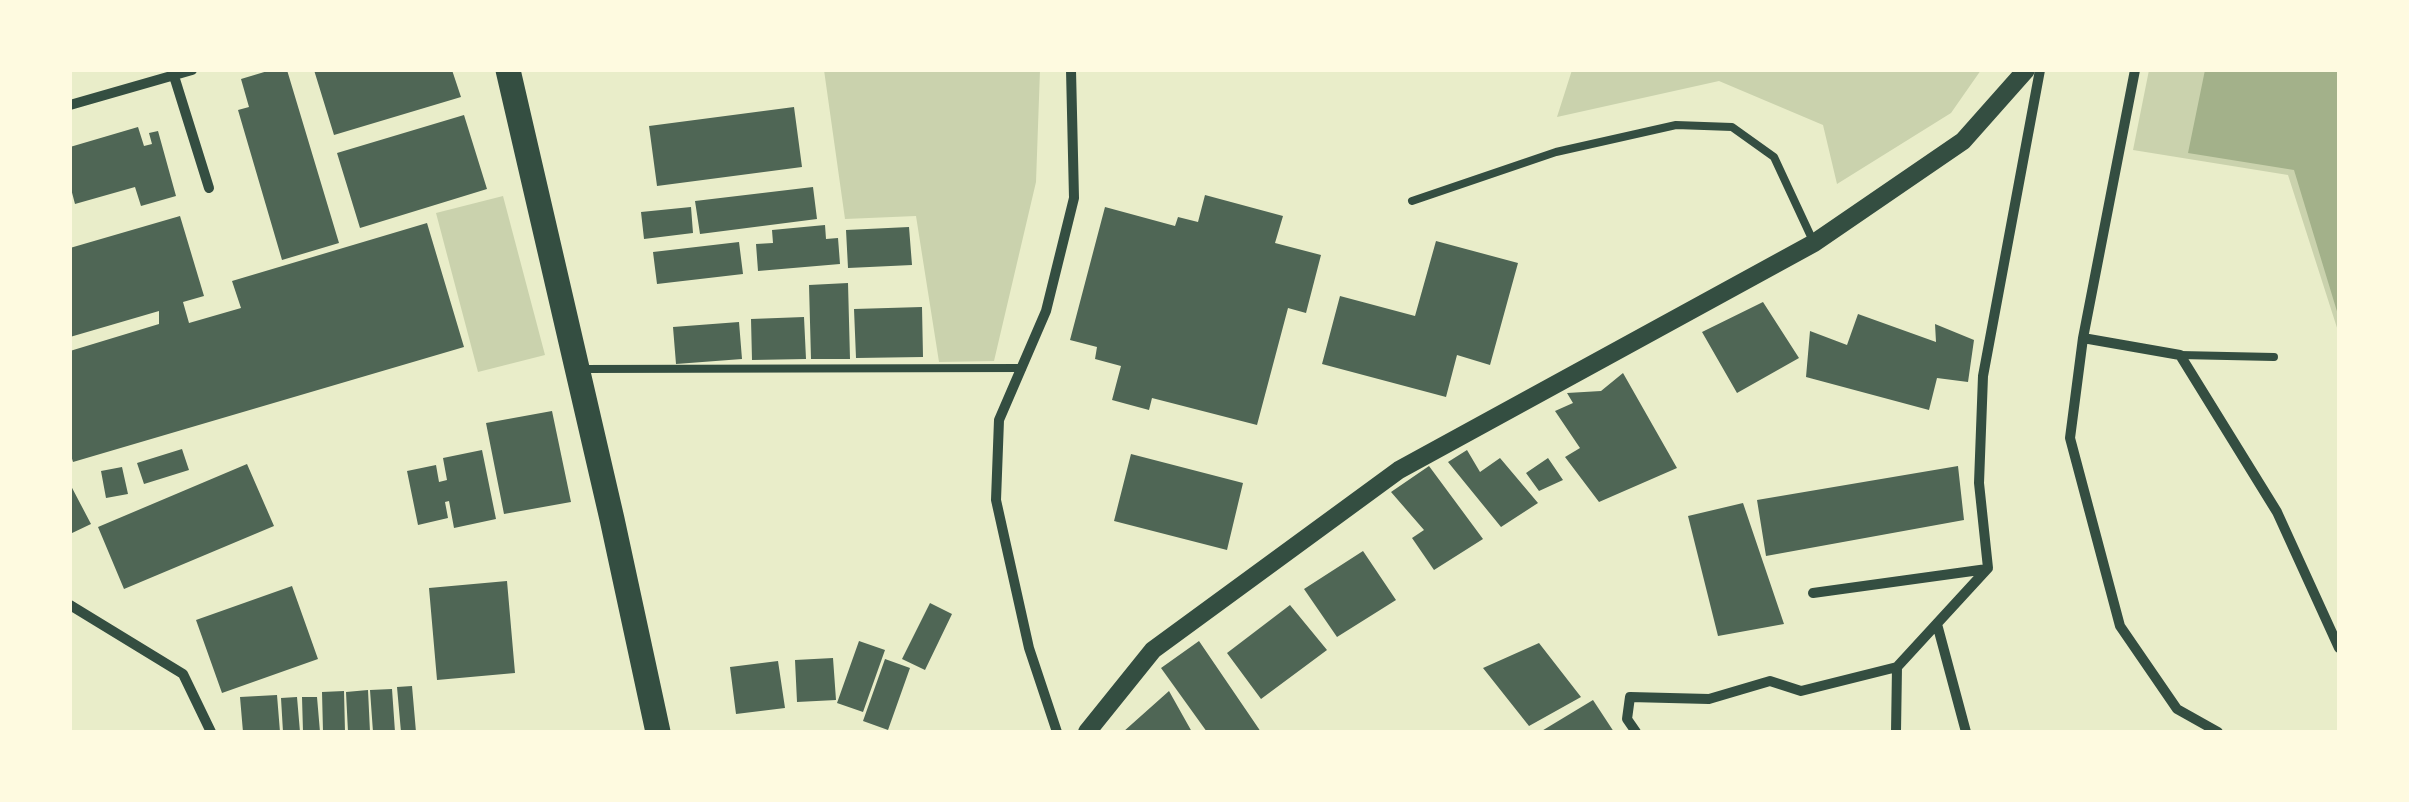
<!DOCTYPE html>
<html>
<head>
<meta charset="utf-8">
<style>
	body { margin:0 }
	#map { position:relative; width:2409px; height:802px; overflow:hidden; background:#e9edc9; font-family:"PT Sans Narrow",sans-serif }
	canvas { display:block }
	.frame { position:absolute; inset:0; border:72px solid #fefae0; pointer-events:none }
</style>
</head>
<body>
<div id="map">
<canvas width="2409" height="802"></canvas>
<div class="frame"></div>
</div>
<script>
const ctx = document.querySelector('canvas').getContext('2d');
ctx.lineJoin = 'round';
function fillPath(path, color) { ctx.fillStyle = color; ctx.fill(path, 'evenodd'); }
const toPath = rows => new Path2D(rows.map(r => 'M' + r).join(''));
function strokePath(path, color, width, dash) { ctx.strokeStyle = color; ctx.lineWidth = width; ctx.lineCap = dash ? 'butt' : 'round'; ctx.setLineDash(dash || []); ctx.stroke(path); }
fillPath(toPath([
	[824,70,1040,70,1036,182,994,361,939,362,916,216,845,219],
	[1572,70,1981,70,1951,113,1837,184,1823,125,1719,81,1557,117],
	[2149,70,2339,70,2339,334,2288,175,2133,150],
	[503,196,545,355,478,372,436,213]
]), '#cad2ad');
fillPath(toPath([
	[2205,70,2339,70,2339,318,2294,170,2188,153]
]), '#a3b18a');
fillPath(toPath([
	[271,70,287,70,339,243,282,260,238,110,249,107,241,79],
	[314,70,452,70,461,97,334,135],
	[794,107,802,167,657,186,649,126],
	[464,115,487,189,360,228,337,153],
	[138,127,144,146,152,144,149,133,158,131,176,196,141,206,135,187,75,204,70,185,70,147],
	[813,187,817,219,700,234,695,201],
	[1205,195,1283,216,1275,243,1321,255,1306,313,1288,308,1257,425,1152,398,1149,410,1112,400,1121,366,1095,359,1097,347,1070,340,1105,207,1175,226,1178,217,1198,222],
	[691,207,693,233,644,239,641,212],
	[180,216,204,296,183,302,189,323,241,308,232,281,427,223,464,347,73,462,70,452,70,351,159,324,159,311,70,337,70,248],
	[825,225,826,239,838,238,840,264,758,271,756,244,773,243,772,230],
	[909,227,912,265,848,268,846,230],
	[1436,241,1518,263,1490,365,1457,355,1446,397,1322,364,1340,296,1415,316],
	[739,242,743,274,657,284,653,252],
	[848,283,850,359,811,359,809,285],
	[1763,302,1799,358,1737,393,1702,332],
	[922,307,923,357,856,358,854,309],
	[1858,314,1936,342,1935,324,1974,340,1968,382,1937,378,1929,410,1806,377,1810,331,1847,345],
	[804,317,806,359,752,360,751,319],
	[739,322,742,359,676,364,673,327],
	[1623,373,1677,468,1599,502,1565,457,1580,448,1555,411,1573,403,1567,393,1601,391],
	[552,411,571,502,504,514,486,423],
	[182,449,189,470,144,484,137,463],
	[482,450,496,519,454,528,449,501,445,502,448,518,418,525,407,471,436,465,439,482,447,480,443,458],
	[1467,450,1480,472,1500,458,1538,503,1501,527,1448,462],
	[1131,454,1243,483,1227,550,1114,521],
	[1548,458,1563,480,1539,491,1526,473],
	[247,464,274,526,124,589,98,527],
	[1429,466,1483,539,1434,570,1412,538,1424,530,1391,492],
	[1958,466,1964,520,1766,556,1757,500],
	[122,467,128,494,106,498,101,471],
	[70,484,91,524,70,534],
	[1743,503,1784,624,1718,636,1688,516],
	[1363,551,1396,600,1337,637,1304,589],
	[507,581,515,673,437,680,429,588],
	[292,586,318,659,222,693,196,620],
	[930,603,952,614,925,670,902,659],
	[1290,605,1327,650,1261,699,1227,653],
	[859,641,885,650,863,712,837,703],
	[1199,641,1261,732,1207,732,1161,668],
	[1539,643,1581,697,1529,726,1483,668],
	[833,658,836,700,797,702,795,660],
	[885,659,910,668,888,730,863,721],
	[778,661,785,708,736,714,730,667],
	[412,686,416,732,401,732,397,687],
	[392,689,395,732,373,732,370,690],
	[368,690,370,732,348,732,346,692],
	[344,691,345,732,323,732,322,692],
	[1169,691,1192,732,1123,732],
	[277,695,280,732,243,732,240,697],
	[297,697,300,732,283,732,281,698],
	[302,697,317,697,320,732,303,732],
	[1593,700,1614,732,1540,732]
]), '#4f6655');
strokePath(toPath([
	[1412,201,1556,152,1676,125,1732,127,1774,157,1814,243],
	[2180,355,2274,357],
	[582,369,1022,368]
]), '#344e41', 8);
strokePath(toPath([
	[2135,70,2083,338,2070,438,2120,626,2177,709,2218,732],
	[174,76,209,188],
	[70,105,192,70],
	[2083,338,2180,355,2277,512,2339,648],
	[1813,593,1987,569],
	[70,605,183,674,211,732],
	[1937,624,1966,732],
	[1057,732,1029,648,996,500,999,420,1046,311,1074,198,1071,70],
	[1636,732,1627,719,1630,697,1709,699,1770,681,1801,691,1897,667],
	[1896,732,1897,667,1988,568,1979,483,1983,376,2040,70]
]), '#344e41', 10);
strokePath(toPath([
	[1087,732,1153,650,1399,470,1814,243,1963,141,2026,70]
]), '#344e41', 18);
strokePath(toPath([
	[508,70,612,519,658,732]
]), '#344e41', 25);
</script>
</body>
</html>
